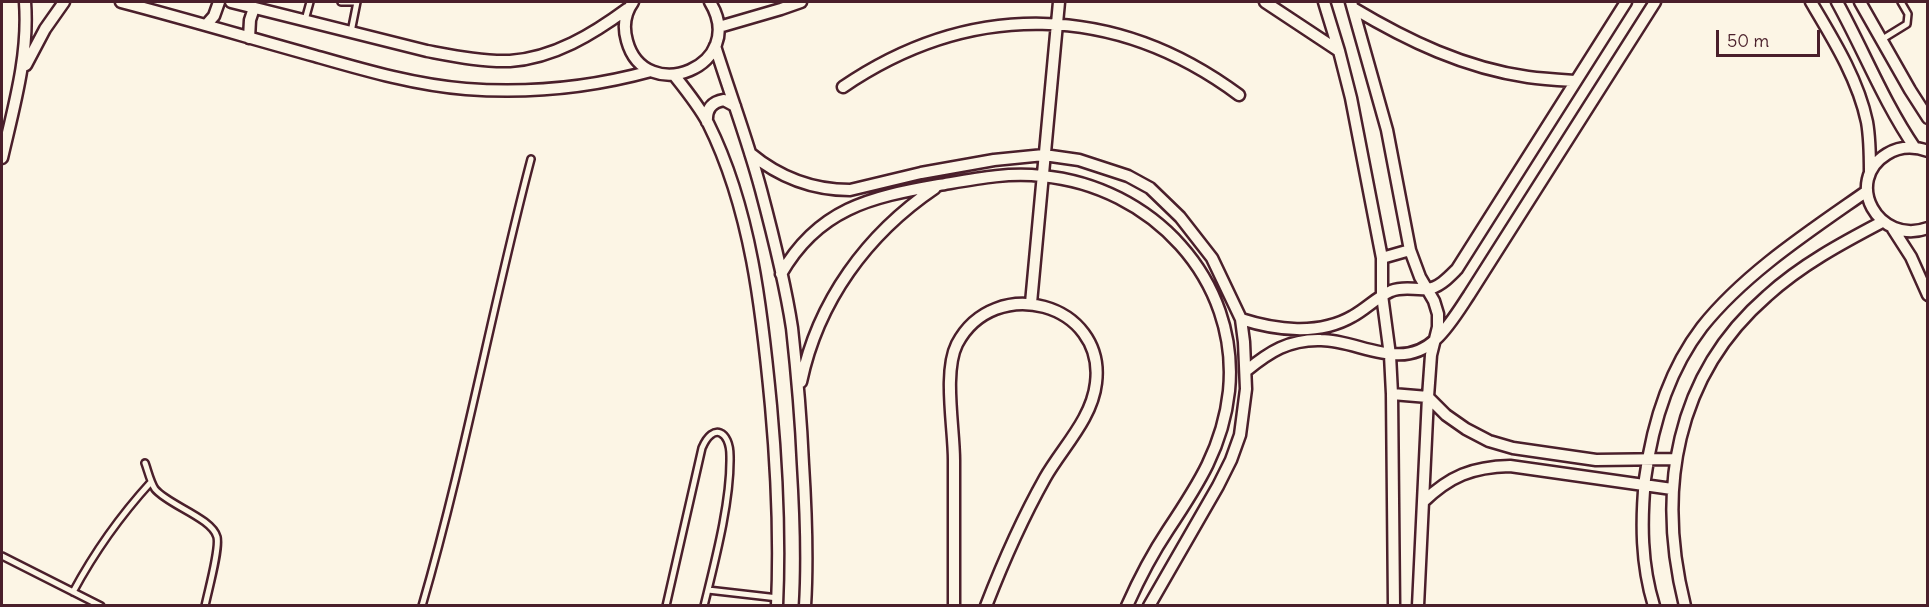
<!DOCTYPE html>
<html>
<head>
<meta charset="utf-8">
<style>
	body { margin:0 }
	#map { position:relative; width:1929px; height:607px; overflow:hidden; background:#fcf5e5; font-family:Delius,sans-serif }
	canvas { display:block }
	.frame { position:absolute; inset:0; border:3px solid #4a1f2b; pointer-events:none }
	.scale { position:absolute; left:1716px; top:30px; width:104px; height:27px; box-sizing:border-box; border:3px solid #4a1f2b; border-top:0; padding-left:8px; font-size:18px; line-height:21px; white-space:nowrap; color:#4a1f2b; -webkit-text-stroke:4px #fcf5e5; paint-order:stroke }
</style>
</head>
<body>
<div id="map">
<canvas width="1929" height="607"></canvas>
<div class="frame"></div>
<div class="scale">50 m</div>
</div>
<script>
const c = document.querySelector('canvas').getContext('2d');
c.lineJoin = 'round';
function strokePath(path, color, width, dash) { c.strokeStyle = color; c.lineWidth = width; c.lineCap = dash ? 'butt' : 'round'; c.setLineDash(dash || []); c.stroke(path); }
const lane = new Path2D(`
	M341 2H357
	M305 20 310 2
	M351 32 357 2
	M1881 40 1907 24 1908 14 1901 2
	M145 463C148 471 150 481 155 489 168 505 212 518 217 537 220 549 208 591 205 606
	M2 556 101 606
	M708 590 778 598
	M73 592C95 551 120 516 151 482
	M422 606C465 458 492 307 531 159
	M666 606 702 448C713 422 730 431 730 456 731 501 715 561 704 606`);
const street = new Path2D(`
	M121 2C186 19 250 38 315 56 364 70 415 85 466 89 531 94 589 88 651 71
	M231 2 427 51C454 56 483 62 510 61 554 58 593 34 627 9
	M633 2C625 13 623 27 627 41 645 107 749 66 710 2
	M1265 2 1339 51
	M1324 2 1339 51 1351 98 1382 258V295L1390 355 1392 394 1394 606
	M1351 2 1387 130 1410 250 1420 277 1434 301 1438 314V327L1431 355 1428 397 1418 606
	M1811 2C1833 39 1858 79 1867 122 1870 139 1870 156 1870 173
	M1837 2C1864 51 1883 101 1915 148
	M1860 2 1910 90 1928 118
	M1353 8C1408 41 1465 68 1528 77 1543 79 1559 80 1574 81
	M206 25 214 16 219 2
	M719 27 781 9 801 2
	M249 38 250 20 254 8
	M715 46C730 94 748 141 761 190 773 235 785 282 792 328 797 373 801 419 803 464 806 511 808 558 805 606
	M26 65 45 29 64 2
	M674 75C686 90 699 106 708 123 751 209 762 311 771 406 777 472 780 539 777 606
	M843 87C971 0 1115 3 1239 95
	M707 122C706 109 712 102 724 100L735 106
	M1928 151C1914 146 1900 146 1887 154 1843 181 1878 246 1928 228
	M750 153C780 178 812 190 850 190L921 173 994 160 1044 155 1079 160 1128 176 1150 188 1180 217 1212 258 1241 319 1244 342 1246 389 1240 435 1231 460 1218 486 1149 606
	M2 158C14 106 29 55 25 2
	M1893 229 1911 257 1928 295
	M1382 258 1410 250
	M781 274C818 209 870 197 939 185 974 179 1007 172 1042 176 1151 186 1240 279 1229 391 1223 447 1198 485 1168 530 1152 554 1139 579 1127 606
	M1031 303 1059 2
	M1241 319C1275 330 1319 336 1353 316 1366 309 1377 297 1391 291 1404 286 1414 290 1427 289 1439 288 1449 277 1457 269L1626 2
	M1246 371C1269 352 1289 339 1321 340 1359 340 1401 373 1436 339 1449 327 1459 310 1469 295L1655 2
	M801 382C818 301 867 234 935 188
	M1392 394 1428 397 1446 415 1466 429 1489 441 1513 448 1596 460 1675 459
	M1423 502C1450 476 1472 467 1510 466L1672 489
	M954 606C954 557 954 509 954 460 954 428 943 372 957 344 994 273 1106 303 1096 383 1092 419 1062 448 1045 478 1022 519 1003 562 986 606
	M1654 606C1641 564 1641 522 1645 479 1652 426 1669 370 1702 327 1745 273 1810 231 1867 191
	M1685 606C1656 491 1675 376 1767 296 1801 265 1842 243 1882 222`);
strokePath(lane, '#4a1f2b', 10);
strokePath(street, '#4a1f2b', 15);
strokePath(lane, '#fcf5e5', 5);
strokePath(street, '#fcf5e5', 10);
</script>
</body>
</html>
